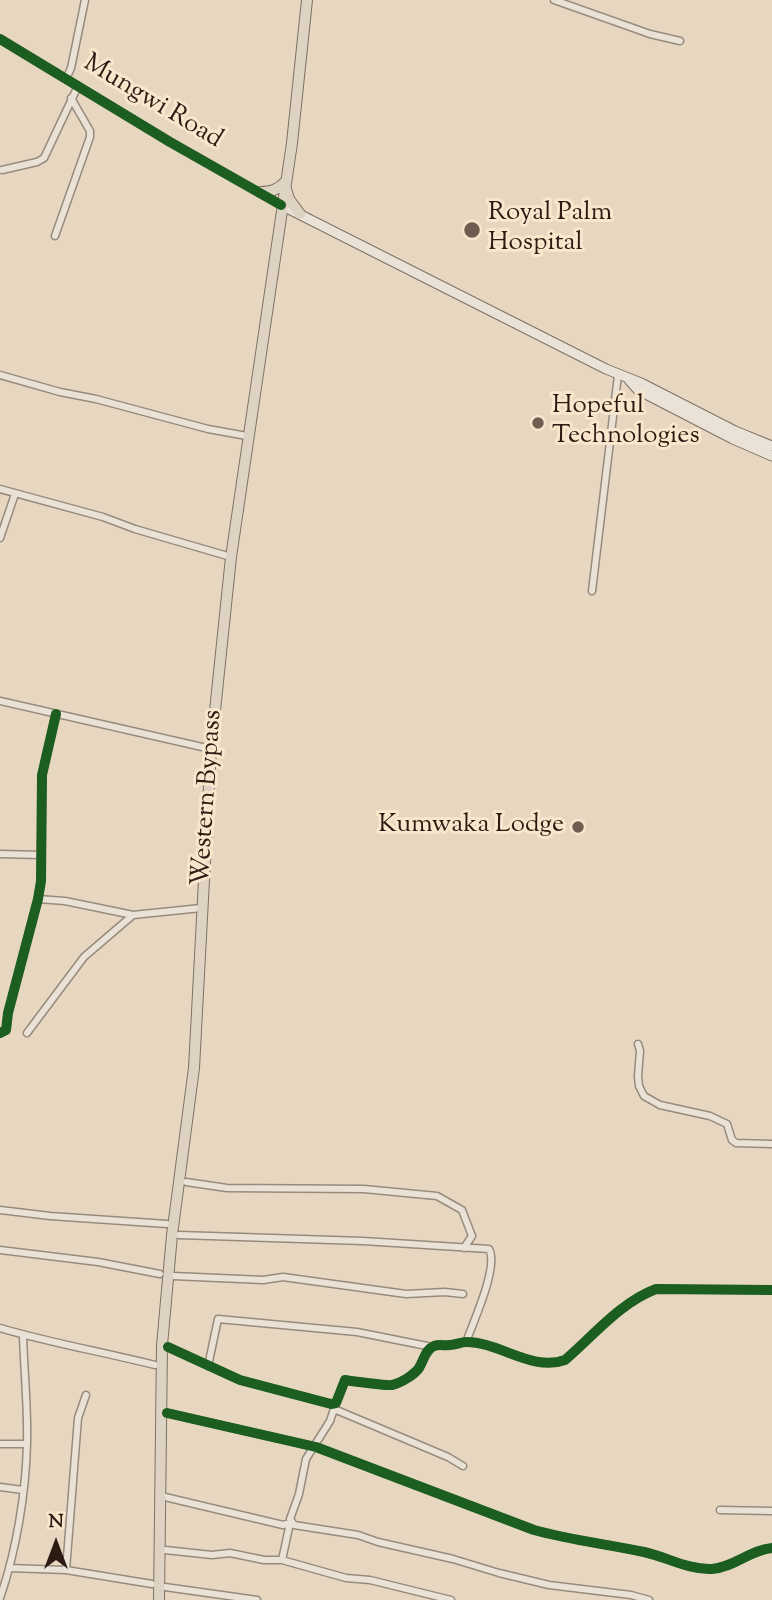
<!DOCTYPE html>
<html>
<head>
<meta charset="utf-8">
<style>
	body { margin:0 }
	#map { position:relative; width:772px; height:1600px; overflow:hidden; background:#e8d7c0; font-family:"Sorts Mill Goudy",serif }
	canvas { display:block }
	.north { position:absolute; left:21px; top:1509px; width:70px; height:70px; -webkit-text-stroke:5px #fae6cc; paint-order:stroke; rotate:0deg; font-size:19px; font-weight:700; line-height:28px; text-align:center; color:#2c1b13 }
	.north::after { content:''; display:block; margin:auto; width:24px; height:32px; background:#2c1b13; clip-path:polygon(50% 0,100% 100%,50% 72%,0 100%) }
</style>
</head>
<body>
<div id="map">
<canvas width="772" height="1600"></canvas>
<div class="north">N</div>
</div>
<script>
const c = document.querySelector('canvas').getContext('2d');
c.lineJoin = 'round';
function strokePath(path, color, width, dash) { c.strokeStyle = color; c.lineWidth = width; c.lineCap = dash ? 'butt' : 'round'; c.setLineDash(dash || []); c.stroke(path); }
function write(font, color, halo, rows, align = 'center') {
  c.font = font + ' "Sorts Mill Goudy",serif'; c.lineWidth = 6; c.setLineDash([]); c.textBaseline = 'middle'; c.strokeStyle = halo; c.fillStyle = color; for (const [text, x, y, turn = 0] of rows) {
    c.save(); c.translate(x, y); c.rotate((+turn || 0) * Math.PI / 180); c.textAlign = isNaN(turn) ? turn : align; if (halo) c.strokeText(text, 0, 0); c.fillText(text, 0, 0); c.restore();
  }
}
const minor = new Path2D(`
	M554 0 650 34 680 41
	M66 79 71 68 85 0
	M2 170 37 162 44 158 78 86
	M55 236 90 137V131L71 98
	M0 375 60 392 96 399 208 429 247 436
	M0 489 103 517 135 529 231 557
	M0 538 15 494
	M592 591 618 375
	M0 701 211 749
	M0 854 41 855
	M38 899 65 901 133 915
	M0 1033 6 1030 8 1013 38 899 41 881 42 775 56 714
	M27 1033 84 957 133 915 201 908
	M638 1044 640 1051 638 1076 639 1086 644 1096 660 1105 710 1116 727 1124 732 1140 736 1143 772 1144
	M186 1182 227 1188 364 1189 437 1196 462 1210 472 1236 464 1248
	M0 1210 50 1216 167 1224
	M179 1235 363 1241 489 1249C499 1266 473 1323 466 1342
	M0 1250 98 1262 160 1274
	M173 1276 263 1280 283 1277 406 1294 445 1292 463 1294
	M0 1328C51 1343 103 1352 155 1365
	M168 1347 240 1380 331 1404 336 1403 345 1380C351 1381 388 1386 392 1385 401 1383 414 1375 419 1368 424 1360 425 1350 434 1346 439 1344 445 1346 450 1345 456 1345 461 1342 466 1342 500 1342 532 1372 565 1360 593 1336 621 1302 656 1289L772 1290
	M208 1366 218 1319 357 1332 432 1347
	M336 1403 330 1421 306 1459 299 1494 290 1519 294 1525 358 1535 378 1542 453 1559 499 1573 549 1585 631 1595 649 1600
	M334 1409 448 1457 463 1466
	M167 1413 316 1447 534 1530C570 1540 607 1544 644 1552 667 1557 688 1570 712 1569 735 1567 750 1550 772 1548
	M0 1444H27
	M0 1487 23 1490
	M165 1497 283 1525 290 1523 282 1560
	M720 1510 772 1511
	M165 1550 212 1555 230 1553 264 1560H282L346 1578 370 1580 451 1600
	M9 1568 66 1570 152 1584
	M66 1570 78 1418 86 1395
	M165 1587 257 1600
	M0 1598C16 1552 26 1493 27 1443 28 1408 24 1371 23 1335`);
const tertiary = new Path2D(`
	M0 39 170 142 281 205`);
const secondary = new Path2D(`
	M281 205 606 369 641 383 735 431 772 446
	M629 380 638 390 733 439 772 456`);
const primary = new Path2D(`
	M286 189 289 199 300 214
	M260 192C271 192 278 190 286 181
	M159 1600 162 1345 172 1235 194 1068 211 749 231 557 292 143 307 0`);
const cycleway = new Path2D(`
	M0 39 170 142 281 205
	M0 1033 6 1030 8 1013 38 899 41 881 42 775 56 714
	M168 1347 240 1380 331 1404 336 1403 345 1380C351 1381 388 1386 392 1385 401 1383 414 1375 419 1368 424 1360 425 1350 434 1346 439 1344 445 1346 450 1345 456 1345 461 1342 466 1342 500 1342 532 1372 565 1360 593 1336 621 1302 656 1289L772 1290
	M167 1413 316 1447 534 1530C570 1540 607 1544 644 1552 667 1557 688 1570 712 1569 735 1567 750 1550 772 1548`);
const markers = [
	[472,230,9,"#6e5d50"],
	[538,423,7,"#6e5d50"],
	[578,827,7,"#6e5d50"]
];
const streetNames = [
	["Mungwi Road",152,103,31],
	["Western Bypass",209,798,-86]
];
const poiNames = [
	["Royal Palm",488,215],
	["Hospital",488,245],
	["Hopeful",552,408],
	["Technologies",552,438],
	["Kumwaka Lodge",564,827,"right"]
];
strokePath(minor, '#968b7d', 9);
strokePath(tertiary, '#968b7d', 10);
strokePath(secondary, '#7c7165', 11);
strokePath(primary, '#7c7165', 12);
strokePath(minor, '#ebe2d7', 6);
strokePath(tertiary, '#ebe2d7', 8);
strokePath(secondary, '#ebe2d7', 9);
strokePath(primary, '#ded2c2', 10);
strokePath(cycleway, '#1b5e20', 10);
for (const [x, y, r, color] of markers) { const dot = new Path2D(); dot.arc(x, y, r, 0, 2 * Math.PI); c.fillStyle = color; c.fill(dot); strokePath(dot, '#fae6cc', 2.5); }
write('26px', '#2c1b13', '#fae6cc', streetNames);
write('26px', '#2c1b13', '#fae6cc', poiNames, 'left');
</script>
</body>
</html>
